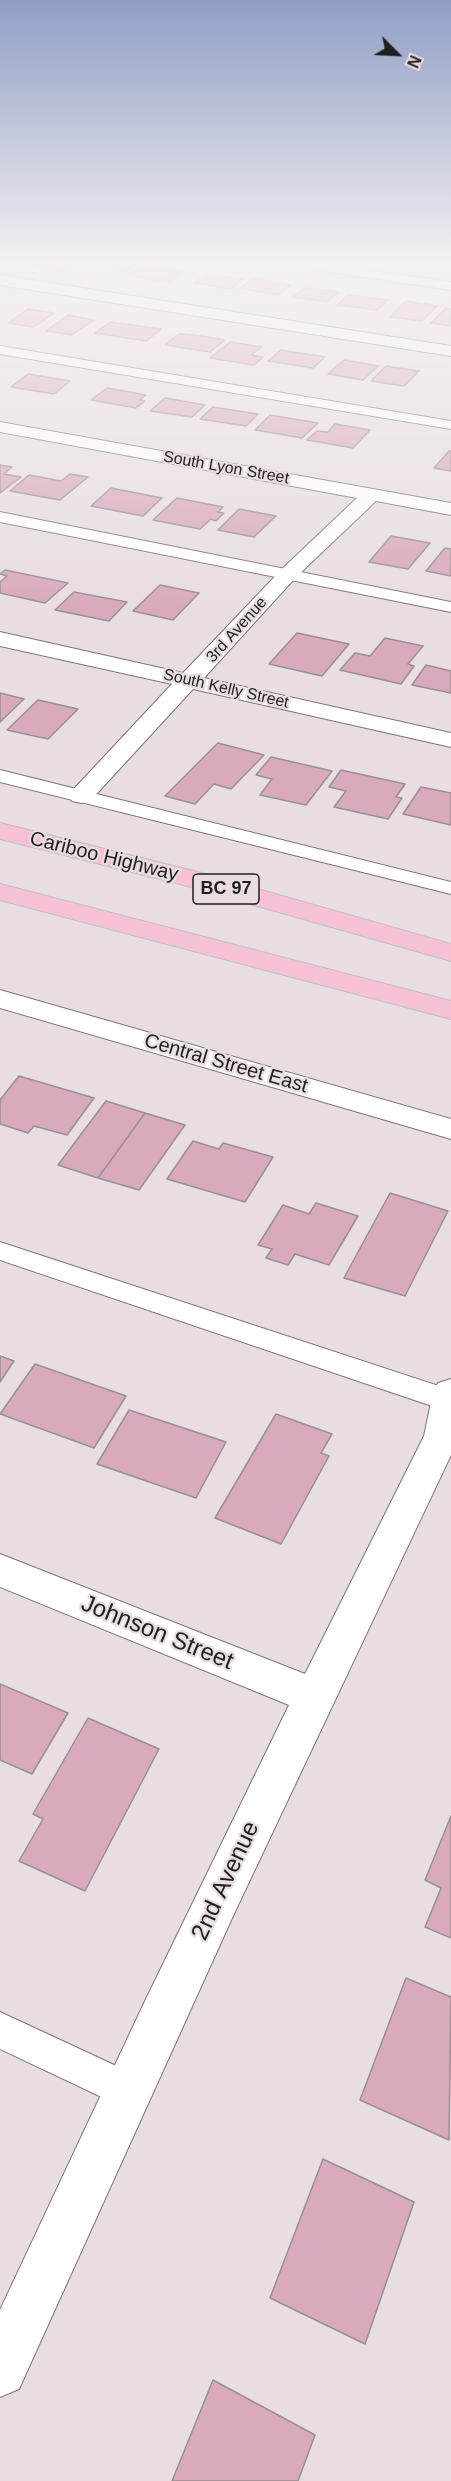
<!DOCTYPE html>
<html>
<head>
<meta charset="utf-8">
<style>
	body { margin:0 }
	#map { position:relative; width:451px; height:2481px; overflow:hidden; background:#e8dee2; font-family:Arial,sans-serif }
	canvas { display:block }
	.north { position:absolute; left:367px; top:24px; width:60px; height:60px; -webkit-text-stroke:4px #e8dee2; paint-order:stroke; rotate:114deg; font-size:16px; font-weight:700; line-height:24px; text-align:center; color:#221f20 }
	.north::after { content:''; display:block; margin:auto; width:21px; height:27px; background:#221f20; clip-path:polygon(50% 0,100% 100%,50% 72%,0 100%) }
</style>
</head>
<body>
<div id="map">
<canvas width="451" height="2481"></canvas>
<div class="north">N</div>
</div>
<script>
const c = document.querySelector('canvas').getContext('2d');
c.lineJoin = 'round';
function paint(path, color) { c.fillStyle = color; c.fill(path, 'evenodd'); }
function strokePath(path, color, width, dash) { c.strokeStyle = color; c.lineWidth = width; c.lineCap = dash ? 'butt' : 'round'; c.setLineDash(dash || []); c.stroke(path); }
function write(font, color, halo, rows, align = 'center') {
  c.font = font + ' Arial,sans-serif'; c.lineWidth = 4.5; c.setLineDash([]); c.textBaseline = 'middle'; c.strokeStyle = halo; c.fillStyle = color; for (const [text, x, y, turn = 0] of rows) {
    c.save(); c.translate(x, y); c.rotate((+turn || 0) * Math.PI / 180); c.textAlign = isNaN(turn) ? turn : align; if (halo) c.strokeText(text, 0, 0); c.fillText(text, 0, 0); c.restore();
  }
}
const building = new Path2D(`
	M34 263H79L65 272 29 266Z
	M114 263H138L126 271 107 268Z
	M144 265 184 271 168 282 127 276Z
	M207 273 244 279 231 289 194 283Z
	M252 279 282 283 290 285 278 295 240 288Z
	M305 288 339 292 327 302 293 297Z
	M348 295 388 300 377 310 337 305Z
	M406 301 437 306 422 321 390 317Z
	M446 308 451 309V326L431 323Z
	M28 309 54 313 34 327 8 323Z
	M68 315 94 320 72 335 46 331Z
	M110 322 161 329 146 341 95 333Z
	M179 334 195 335 225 340 210 352 165 345Z
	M230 342 262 347 251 355 263 357 254 365 210 358Z
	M281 350 325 357 313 368 268 361Z
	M344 360 378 366 363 380 328 374Z
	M386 366 419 371 404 386 371 381Z
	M28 374 70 381 54 394 11 387Z
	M107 388 146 395 140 400 145 401 136 408 91 400Z
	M165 398 205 405 192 417 150 411Z
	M213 407 258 414 246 426 200 419Z
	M270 415 318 423 302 438 255 430Z
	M335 424 370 430 353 448 307 440 317 431 328 432Z
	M449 451H451V471L434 468Z
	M0 465 12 467 4 474 21 477 0 493Z
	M70 474 88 477 60 500 10 491 29 475 61 481Z
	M111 488 162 498 143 516 91 506Z
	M177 498 223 507 218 512 224 513 216 521 211 519 200 529 153 520Z
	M239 509 276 516 254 537 218 530Z
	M391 536 430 543 408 569 369 562Z
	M445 548 451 549V576L426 571Z
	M5 570 68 583 45 603 0 593V582L7 576 0 574Z
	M160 585 199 593 173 620 133 611Z
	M74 592 127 602 109 621 55 610Z
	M297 633 349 644 322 676 269 664Z
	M385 638 423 646 408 664 414 666 401 684 340 670 355 653 370 656Z
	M426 665 451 671V693L412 685Z
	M0 693 24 699 0 722Z
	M38 700 78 709 48 739 7 730Z
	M218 743 264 755 231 789 214 784 195 804 165 796Z
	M271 757 332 771 306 805 260 795 272 779 256 775Z
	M341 770 405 784 396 797 402 798 388 819 334 807 346 791 329 787Z
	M421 787 451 793V825L403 814Z
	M19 1076 94 1098 67 1135 34 1126 28 1133 0 1124V1100Z
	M106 1101 145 1113 98 1178 58 1165Z
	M145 1113 185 1125 139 1190 98 1178Z
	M193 1141 219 1149 223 1143 273 1157 245 1202 167 1179Z
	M390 1193 448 1211 405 1296 344 1278Z
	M316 1203 358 1216 329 1265 295 1254 288 1265 266 1258 272 1249 258 1245 283 1205 309 1214Z
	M0 1356 14 1361 0 1382Z
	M35 1364 126 1396 94 1448 0 1414Z
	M129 1410 226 1442 196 1498 97 1464Z
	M276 1414 332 1434 321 1453 329 1456 281 1544 215 1518Z
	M0 1684 68 1713 32 1774 0 1760Z
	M88 1718 159 1749 85 1891 19 1861 43 1819 33 1814Z
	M451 1816V1938L425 1927 441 1888 425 1880Z
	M406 1978 451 1997 449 2140 360 2100Z
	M323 2159 414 2202 365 2344 270 2298Z
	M213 2380 315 2435 298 2481H172Z`);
const lane = new Path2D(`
	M290 263H320L451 282V290L296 267Z
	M0 346 451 421V429L0 354Z
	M0 512 451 602V612L0 522Z
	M0 770 451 882V894L0 782Z
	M0 1242 451 1390V1410L438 1408 0 1260Z
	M0 2012 140 2077 146 2090 140 2103 127 2109 0 2049Z`);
const street = new Path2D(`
	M0 275 451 346V356L0 285Z
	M0 422 451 503V515L376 501 296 577 204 678 451 733V747L193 689 90 801 81 803 72 801 69 796 72 791 172 684 0 646V632L183 673 282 569 357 498 0 432Z
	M0 990 451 1119V1139L0 1008Z
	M451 1379V1455L233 1916 19 2389 0 2397V2310L145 2001 289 1705 0 1587V1554L305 1674 424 1436 433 1393 438 1383Z`);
const highway = new Path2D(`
	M0 823 198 872 451 944V961L180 884 0 839Z
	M0 884 451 1001V1019L0 900Z`);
const farStreetnames = [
	["South Lyon Street",226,468,10],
	["3rd Avenue",237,630,-48],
	["South Kelly Street",226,689,13]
];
const shields = [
	[226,889,66]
];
const shieldNames = [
	["BC 97",226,889]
];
const streetNames = [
	["Cariboo Highway",104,857,14],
	["Central Street East",226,1064,16]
];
const nearStreetnames = [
	["Johnson Street",157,1633,22],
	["2nd Avenue",226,1881,-65]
];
paint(building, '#d9a9bd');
strokePath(building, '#999093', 1.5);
strokePath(lane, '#7d7478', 2);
strokePath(street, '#7d7478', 2);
strokePath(highway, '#c1c0c1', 2);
paint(lane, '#fff');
paint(street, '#fff');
paint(highway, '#f6c1d7');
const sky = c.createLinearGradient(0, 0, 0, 610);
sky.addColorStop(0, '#909fc6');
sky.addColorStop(0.43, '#f5f0f2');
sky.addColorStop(1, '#f5f0f200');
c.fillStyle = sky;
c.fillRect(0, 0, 451, 610);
write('16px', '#221f20', '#e8dee2', farStreetnames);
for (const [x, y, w] of shields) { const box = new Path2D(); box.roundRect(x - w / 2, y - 15, w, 30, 4.5); c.fillStyle = '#e8dee2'; c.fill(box); strokePath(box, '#221f20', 1.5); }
write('bold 18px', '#221f20', null, shieldNames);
write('20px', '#221f20', '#e8dee2', streetNames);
write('24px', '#221f20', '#e8dee2', nearStreetnames);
</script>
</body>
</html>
